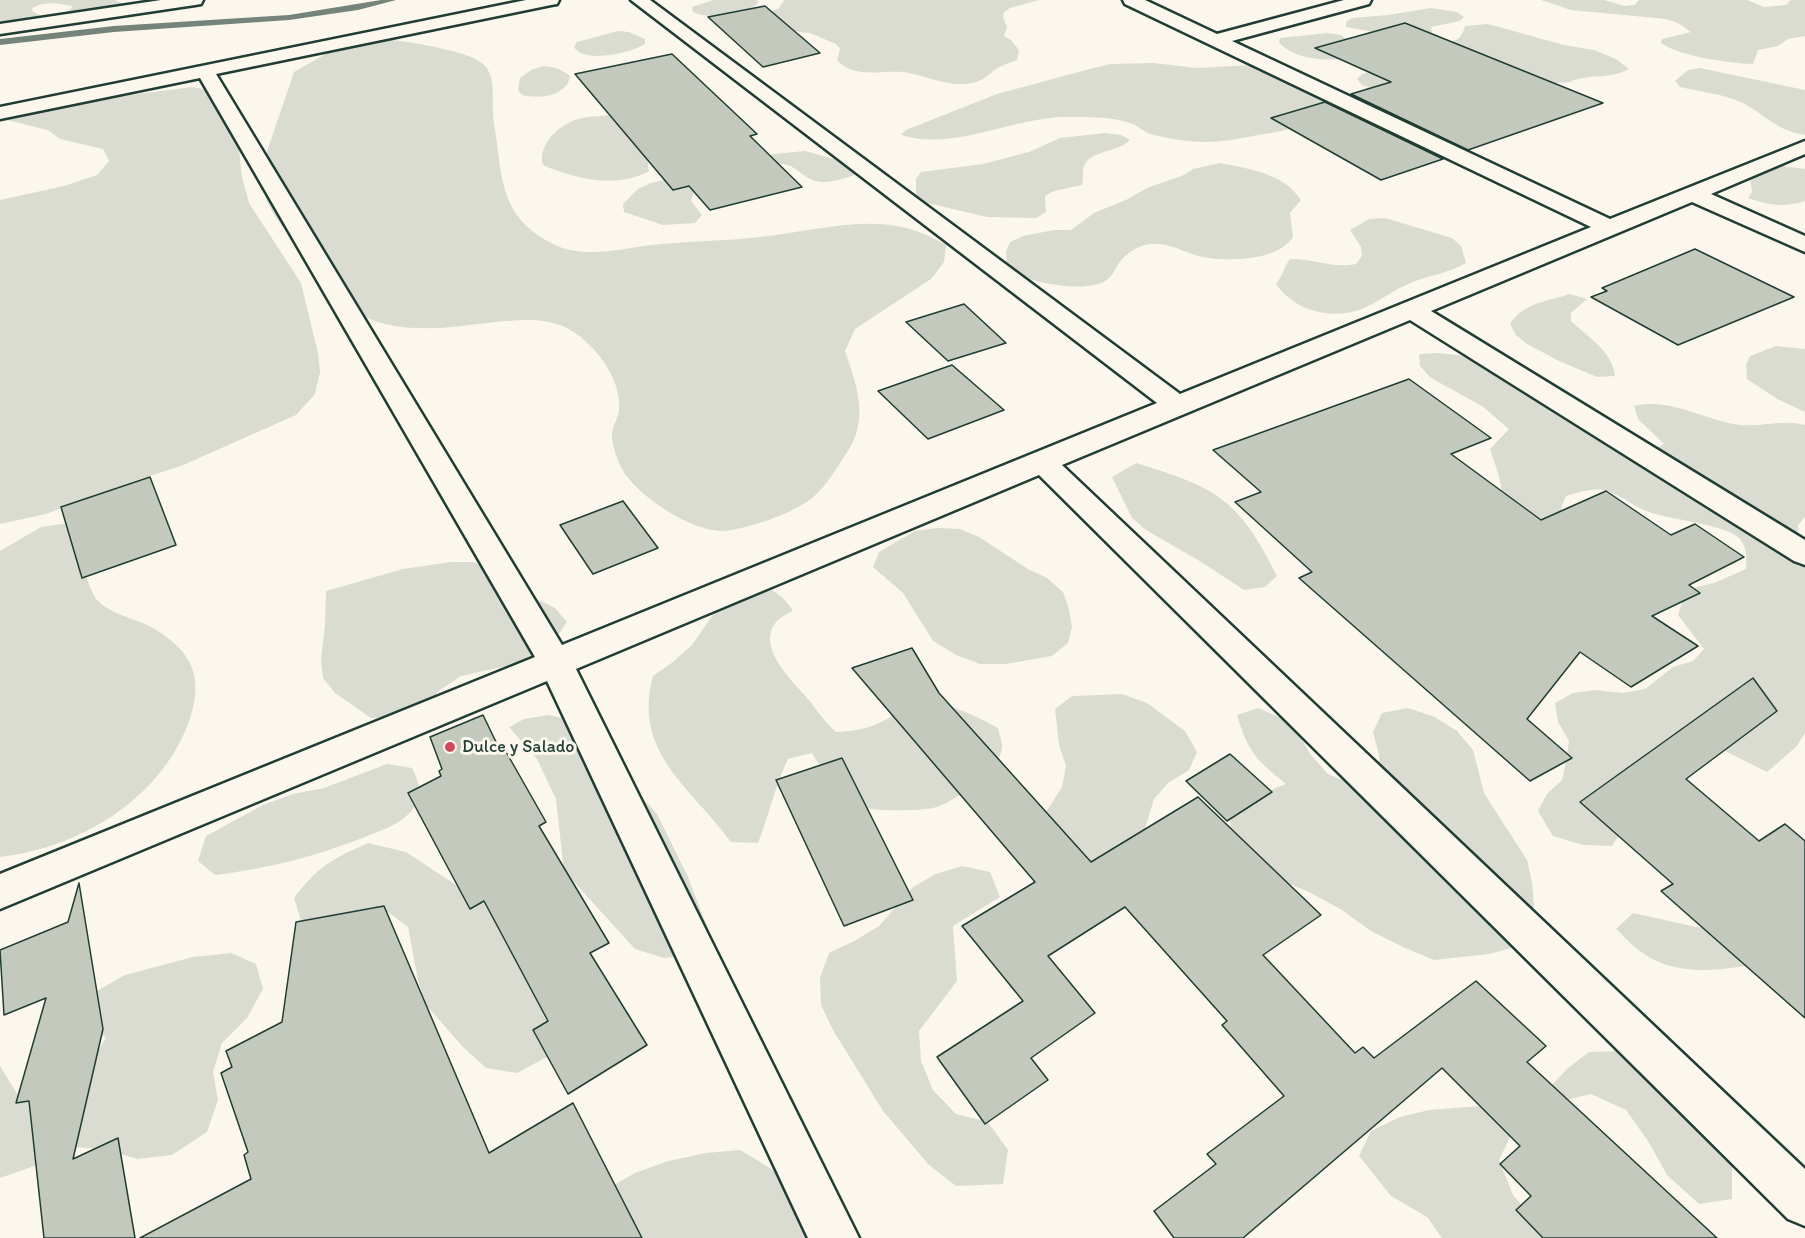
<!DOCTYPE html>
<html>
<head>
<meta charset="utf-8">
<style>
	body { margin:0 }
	canvas { display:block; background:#fbf7ec }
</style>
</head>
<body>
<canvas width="1805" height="1238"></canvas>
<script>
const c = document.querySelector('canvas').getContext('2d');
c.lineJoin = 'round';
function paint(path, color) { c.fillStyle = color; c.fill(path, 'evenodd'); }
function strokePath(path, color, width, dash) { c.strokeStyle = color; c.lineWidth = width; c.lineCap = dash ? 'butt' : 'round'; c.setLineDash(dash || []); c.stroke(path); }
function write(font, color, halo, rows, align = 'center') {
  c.font = font + ' Itim,sans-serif'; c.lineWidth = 6; c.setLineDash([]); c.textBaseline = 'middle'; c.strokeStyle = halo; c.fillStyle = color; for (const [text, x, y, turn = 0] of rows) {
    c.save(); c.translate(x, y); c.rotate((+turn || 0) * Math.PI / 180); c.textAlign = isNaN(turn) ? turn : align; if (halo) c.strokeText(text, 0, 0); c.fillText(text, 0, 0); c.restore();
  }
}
const green = new Path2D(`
	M0 0H115L123 4 120 8 64 16 73 6 54 3 42 4 32 8 33 12 40 15 37 19 0 24Z
	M713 0H756L759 2C747 16 708 20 693 12L692 7Z
	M784 0H1039L1010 8 1004 12 1003 17 1007 27 1004 36 1011 40 1019 50 1017 60C1010 63 1002 65 996 69 989 74 985 79 976 82 950 89 929 76 904 72 882 70 854 79 837 60L840 49 836 44 810 33 775 29 759 15 778 9Z
	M1541 0H1604L1624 6 1635 5 1639 0H1747L1764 7 1786 5 1791 0H1805V36L1788 39 1778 46 1758 50 1753 64C1729 63 1681 57 1661 43L1662 39 1691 32 1678 23 1666 19 1571 10Z
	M1431 8 1457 12 1464 17 1460 21 1431 27 1433 37C1449 42 1460 46 1465 26L1488 24 1564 45 1594 50 1616 59 1629 69C1611 80 1588 73 1570 82L1386 94 1362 85 1357 79 1362 74 1375 71 1385 34 1346 27V22L1352 18 1388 15Z
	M618 31 629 32 645 39V44C631 53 584 64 574 47L577 42Z
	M1327 33 1341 35 1348 40 1340 59C1320 61 1294 58 1279 43L1280 38Z
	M383 39C403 41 469 50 483 64 496 75 492 97 493 112 493 122 496 133 497 143 502 189 507 221 553 244 582 259 621 249 651 245 688 241 724 241 760 237 826 230 885 207 946 245L944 262 931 279 855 329 845 351C857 387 870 419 846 454 836 469 825 488 811 499 791 514 748 529 723 531 692 532 637 496 622 469 618 462 612 445 612 437 611 428 618 419 619 410 622 378 593 341 565 327 543 317 518 320 495 322 452 327 396 337 356 312 343 305 312 262 300 248 280 225 258 199 262 166L294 72 331 51Z
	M1154 63 1197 68 1253 65 1332 103 1329 108C1317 115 1305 122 1293 127 1280 133 1266 133 1253 136 1216 144 1191 144 1154 135 1143 133 1139 125 1130 123 1110 116 1084 117 1062 117 1009 119 954 151 901 135L906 130 997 94 1086 70 1110 64Z
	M543 66C555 67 561 69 570 76 567 97 538 99 522 95L518 90 520 78 531 70Z
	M1700 68 1805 90V135C1775 130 1767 116 1743 103 1724 94 1701 92 1680 87L1675 81 1688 70Z
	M192 87 214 91 238 141 242 177 249 203 301 283 318 353 320 372 315 394 296 415 181 466 137 480 46 514 0 524V200L64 186 97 175 109 161 103 149 60 139 48 130 7 120 13 108 73 98 100 99Z
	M615 115 642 124 649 171C618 189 574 179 543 165 537 143 562 122 582 118 592 116 604 116 615 115Z
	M1105 133 1121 135 1130 140C1118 153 1090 150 1084 166 1082 172 1084 178 1082 185L1054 191 1045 196 1046 212 1036 218 987 217 923 202 916 195V179L921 172 983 164 1029 152 1060 138Z
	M805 151 845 162 854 168V175C841 180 821 186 808 178 800 173 794 166 784 164 763 160 722 180 702 186L693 194 691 201 702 215 695 223 663 225 624 212 623 204 638 189 651 183 774 154Z
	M1220 163C1249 169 1284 173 1301 200L1290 213 1293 237C1277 262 1224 262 1198 256 1182 251 1167 242 1150 244 1139 245 1125 254 1119 263 1115 268 1114 274 1109 278 1090 296 1027 282 1007 270L1006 251 1010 242 1023 236 1054 230H1071L1094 213 1128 199 1147 188 1184 175 1193 169Z
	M1782 166 1805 169V201C1785 208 1766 205 1748 198L1752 192 1750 178 1753 168Z
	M1385 218 1452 238 1461 246 1466 263C1449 273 1431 275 1413 282 1394 289 1378 303 1359 310 1329 320 1294 310 1276 284 1283 275 1284 267 1290 259 1313 258 1333 269 1356 264L1362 256 1361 247 1350 230 1369 219Z
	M1569 294 1587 299 1571 313V321C1588 337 1613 352 1615 376L1597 377 1559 361 1527 344 1516 335 1510 324C1524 302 1547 302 1569 294Z
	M1776 346 1805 349V412L1779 400 1747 379 1746 365 1750 356Z
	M1437 353 1458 355 1479 360 1652 451 1664 444 1638 419 1634 406C1670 397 1704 420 1740 425 1762 427 1783 419 1805 425V517L1798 525V538L1805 556V733L1796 747 1767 772 1711 744 1623 829 1612 846 1583 845 1553 836 1538 811 1547 794 1562 780 1566 761 1569 741 1558 722 1555 703 1573 693 1596 690 1622 693 1645 689 1673 667 1693 661 1704 649 1678 615 1683 600 1693 588 1714 583 1746 569C1747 559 1747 546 1739 538 1724 524 1671 520 1649 512 1634 507 1619 493 1603 490 1591 488 1577 493 1566 496L1561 508 1576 521 1664 575 1504 504 1499 476 1490 449 1509 429 1482 406 1431 378 1420 366 1419 354Z
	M1136 463C1217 488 1238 498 1277 576L1265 587 1244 590 1203 563 1146 530 1132 518 1112 477Z
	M69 523C74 537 89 591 97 600 109 613 129 617 145 624 161 631 178 644 187 658 200 678 196 703 188 724 159 800 79 848 0 857V551L41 527Z
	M937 528 960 529 979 537 1028 569 1047 578 1063 592 1069 609 1072 627 1068 643 1052 656 1006 664H980L956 655 933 641 903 593 873 567 879 552 915 531Z
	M451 562H473L491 570 534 598 555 608 567 622 556 638 537 654 511 665 461 676 440 690 422 708 399 717 371 718 335 693 323 678 321 660 325 625 326 591 403 569Z
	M766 586 782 597 793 610C788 614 781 617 777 621 754 647 794 682 809 700 818 712 825 722 836 732 854 731 869 729 885 720 892 717 898 710 905 707 936 694 971 714 998 728 999 734 1002 740 1002 746 1003 768 953 804 933 808 919 811 869 812 856 805 842 799 819 766 812 753L788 759C775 786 769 815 758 843L731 842C691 787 632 753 653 676L673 662 692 645 717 609Z
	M1122 694 1147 703 1185 731 1197 752 1189 770 1168 783 1154 799 1141 842 1120 885 1036 828 1062 787 1066 766 1059 745 1055 709 1072 696Z
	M1258 708 1281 718 1299 735 1311 755 1328 774 1356 786 1380 777 1379 755 1373 732 1382 713 1408 708 1435 717 1457 731 1473 750 1484 793 1527 860 1532 882 1534 905 1530 928 1515 947 1489 954 1434 960 1403 947 1371 931 1342 910 1309 892 1249 867 1234 845 1230 821C1248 803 1263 792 1286 784 1256 759 1249 754 1237 715Z
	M549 715 571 720 657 814 688 877 708 929 693 955 664 958 635 949 564 871 556 799 537 759 509 727 524 719Z
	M387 764 412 768C418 780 423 793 415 806 405 823 382 830 365 837 314 857 270 868 215 875L198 861 206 836 263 805 293 794 324 788Z
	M368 843 406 852 465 891 489 899 558 1028 547 1057 517 1073 486 1068 463 1047 426 1005 418 980 408 927 388 912 357 920 301 921 294 898C318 866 332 859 368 843Z
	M962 866 990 872 1000 897 953 926 957 981 919 1031 921 1061 933 1090 956 1114 988 1122 1008 1150 1003 1184 956 1186 929 1165 883 1111 833 1030 821 1005 820 978 829 953 856 940 879 926 913 887 936 874Z
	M1633 913 1696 927 1726 929 1766 962C1725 970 1676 979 1640 951 1631 945 1624 936 1616 929Z
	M231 953 256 964 263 989 247 1018 222 1043 213 1072 218 1100 207 1132 172 1155 137 1159 108 1150 75 1147 37 1165 0 1178V1066L18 1095 87 1068 106 1038 87 1021 95 992 125 975 193 957Z
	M1619 1051 1715 1131 1732 1166V1199L1699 1204 1667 1175 1648 1141 1626 1110 1591 1094 1558 1102 1512 1133 1499 1160 1513 1195 1541 1227 1569 1238H1442L1427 1217 1391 1196 1359 1156 1371 1131 1400 1117 1429 1110 1492 1105 1550 1087 1568 1068 1589 1052Z
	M740 1150C782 1173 818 1203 852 1238H505L600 1193 635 1173 668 1161 706 1153Z`);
const stream = new Path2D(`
	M381 0H396L358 10 289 20 114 32 0 45V39L114 26 289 15Z`);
const building = new Path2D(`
	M765 6 820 53 763 67 708 17Z
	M1405 23 1603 103 1468 150 1351 94 1391 82 1315 48Z
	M672 54 757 134 750 136 802 187 710 210 689 186 673 190 575 74Z
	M1325 102 1443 159 1381 180 1271 118Z
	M1695 249 1794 297 1678 345 1591 297 1607 291 1602 288Z
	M964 304 1006 343 948 361 906 322Z
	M952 365 1004 410 928 439 878 391Z
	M1409 379 1491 438 1451 454 1541 520 1606 491 1671 535 1695 524 1744 557 1689 585 1700 593 1652 616 1698 646 1631 687 1580 652 1527 719 1572 758 1530 781 1299 578 1312 572 1235 502 1261 492 1213 450Z
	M150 477 176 545 82 578 61 507Z
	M623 501 658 548 593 574 560 525Z
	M912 648 939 693 1091 862 1198 797 1321 915 1263 955 1355 1053 1363 1047 1374 1058 1476 981 1546 1046 1527 1062 1717 1238H1543L1516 1210 1531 1196 1500 1164 1520 1146 1442 1068 1243 1238H1174L1154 1211 1216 1164 1207 1154 1284 1096 1222 1025 1227 1021 1125 907 1048 956 1095 1013 1031 1058 1048 1080 985 1124 937 1057 1023 1001 962 926 1035 882 852 668Z
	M1753 678 1777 711 1686 779 1759 841 1785 824 1805 841V1018L1661 891 1673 884 1580 802Z
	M483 715 497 744 501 743 546 822 539 826 609 943 590 953 647 1045 568 1094 533 1030 548 1021 484 901 470 909 408 793 441 776 439 771 442 769 430 737Z
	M1230 754 1272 792 1227 821 1186 781Z
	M842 758 913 900 844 926 776 780Z
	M79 883 103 1029 73 1159 118 1138 135 1238H44L29 1101 16 1103 46 998 4 1015 0 950 68 922Z
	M384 906 489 1153 573 1103 642 1238H140L251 1179 244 1155 248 1152 221 1073 232 1067 226 1051 282 1022 296 922Z`);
const minor = new Path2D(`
	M161 0H203L201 4 195 5 0 34V24Z
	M526 0H559L557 4 551 5 216 74 562 645 1157 403 631 0H650L1180 394 1591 227 1125 4 1123 0H1145L1217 34 1344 0H1371L1369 4 1232 41 1610 219 1805 141V154L1711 194 1805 236V252L1692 202 1431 311 1805 540V565L1794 561 1410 320 1062 465 1805 1169V1226L1788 1219 1039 475 576 669 859 1238H808L547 681 0 909V874L535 657 200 78 0 119V107Z`);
const markers = [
	[450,747,6,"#d1495b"]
];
const poiNames = [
	["Dulce y Salado",462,747]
];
paint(green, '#dbdcd1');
paint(stream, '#74847b');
paint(building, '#c4c9be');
strokePath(building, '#1f3d34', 1.5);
strokePath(minor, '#1f3d34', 5);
paint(minor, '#fbf7ec');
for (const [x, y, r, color] of markers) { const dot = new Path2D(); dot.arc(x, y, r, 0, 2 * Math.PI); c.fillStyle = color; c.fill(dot); strokePath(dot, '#fbf7ec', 2); }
write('18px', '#1f3d34', '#fbf7ec', poiNames, 'left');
</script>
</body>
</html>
